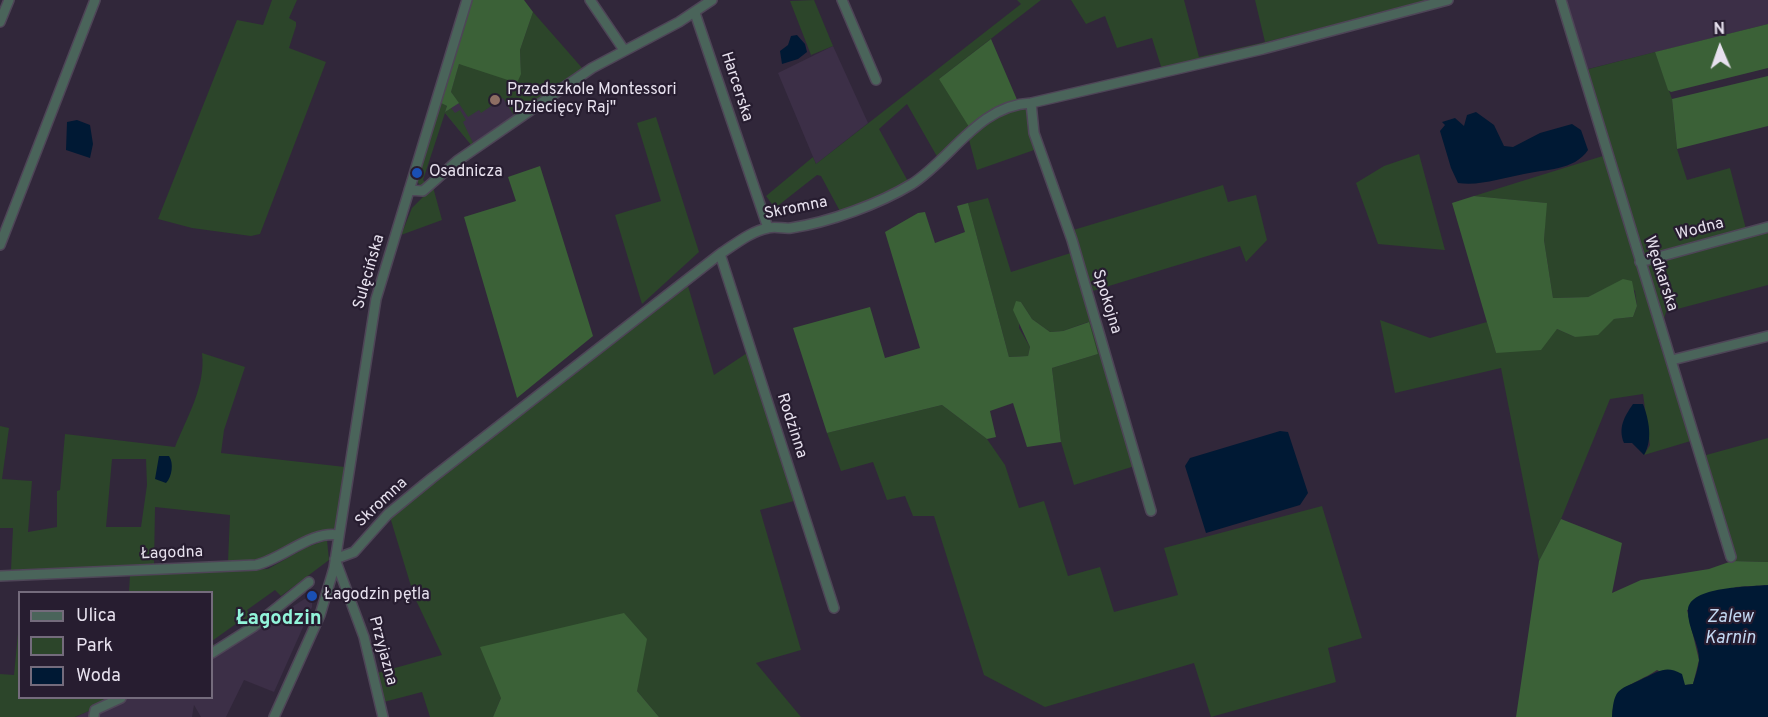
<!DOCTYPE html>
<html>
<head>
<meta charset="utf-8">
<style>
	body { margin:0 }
	#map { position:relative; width:1768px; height:717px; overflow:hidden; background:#31273a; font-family:Overpass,sans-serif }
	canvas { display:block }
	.legend { position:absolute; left:18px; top:591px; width:195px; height:108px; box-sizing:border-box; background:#271d30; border:2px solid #746b7c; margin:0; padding:8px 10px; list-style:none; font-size:18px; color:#e7e1ee }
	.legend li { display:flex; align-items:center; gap:12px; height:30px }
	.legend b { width:30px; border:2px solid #746b7c }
	.north { position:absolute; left:1690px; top:18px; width:60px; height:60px; -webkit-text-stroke:4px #271d30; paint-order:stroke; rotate:358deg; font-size:16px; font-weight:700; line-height:24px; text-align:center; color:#e7e1ee }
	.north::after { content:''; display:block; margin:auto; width:21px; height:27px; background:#e7e1ee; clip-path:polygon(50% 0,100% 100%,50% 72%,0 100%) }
</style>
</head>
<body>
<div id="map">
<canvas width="1768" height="717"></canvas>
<ul class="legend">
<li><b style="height:8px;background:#4a645a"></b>Ulica</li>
<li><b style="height:16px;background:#2c452a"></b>Park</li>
<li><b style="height:16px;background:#001934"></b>Woda</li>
</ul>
<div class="north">N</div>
</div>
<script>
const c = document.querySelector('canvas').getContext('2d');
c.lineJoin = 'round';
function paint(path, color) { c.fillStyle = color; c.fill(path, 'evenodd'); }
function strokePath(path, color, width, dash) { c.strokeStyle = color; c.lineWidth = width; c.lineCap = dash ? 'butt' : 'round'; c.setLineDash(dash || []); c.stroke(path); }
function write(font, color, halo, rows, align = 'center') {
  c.font = font + ' Overpass,sans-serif'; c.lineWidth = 4.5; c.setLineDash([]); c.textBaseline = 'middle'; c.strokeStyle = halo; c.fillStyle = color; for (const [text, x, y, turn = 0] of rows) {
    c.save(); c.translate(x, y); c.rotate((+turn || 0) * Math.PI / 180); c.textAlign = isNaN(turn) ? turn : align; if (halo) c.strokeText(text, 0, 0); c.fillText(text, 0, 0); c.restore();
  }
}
const built = new Path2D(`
	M1563 0H1768V24L1584 70Z
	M833 46 868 123 816 164 778 73Z
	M459 64 550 94 472 146 445 113Z
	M306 598 312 602V607L274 692 244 680 226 717H201L194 705 192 717H75L119 698H212V650L220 653Z`);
const green = new Path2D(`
	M272 0H297L289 18 296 22V26L289 48 326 62 260 234 251 236 192 228 158 219 237 20 263 25Z
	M814 0 833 46 811 55 790 1Z
	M1017 0H1041L939 79 1018 102 1027 110 1037 149 977 170 968 136 939 160 907 104 879 129 910 185 842 215 821 176 817 175 775 208 766 196 813 157 816 164 1021 4Z
	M1071 0H1184L1199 57 1265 42 1255 0H1432L1266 42 1268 51 1164 76 1152 38 1117 48 1105 16 1086 24Z
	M533 12 583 69 515 117 503 98 481 113 479 110 468 117 451 92 459 64 521 74 520 50Z
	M1655 52 1672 99 1677 149 1687 180 1730 168 1746 229 1768 223V285L1666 312 1658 339 1694 440 1644 455 1650 445 1643 394 1610 399 1561 519 1539 561 1501 368 1395 393 1380 320 1430 338 1487 322 1496 353 1557 329 1575 337 1614 319 1633 317 1637 306 1635 291 1623 280 1588 297 1553 298 1544 240 1546 203 1474 196 1606 155 1581 71Z
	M441 103 447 106 445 112 451 108 455 113 460 110 466 120 463 122 474 145 472 146 445 113 423 180 427 184 421 187 417 181Z
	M656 117 699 252 642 304 615 215 661 201 637 123Z
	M1419 154 1445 250 1378 244 1356 183 1384 166Z
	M1223 185 1228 202 1256 195 1267 240 1246 262 1240 246 1086 293 1138 465 1074 485 1061 442 1052 368 1098 354 1088 322 1063 331 1050 332 1032 319 1021 302 1019 328 1030 347 1028 356 1009 357 968 203 988 198 1011 272 1077 251 1070 231Z
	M433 187 442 220 401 235 412 208Z
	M688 286 714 375 753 349 794 501 760 510 801 650 756 663 801 717H659L637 691 501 698 493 717H430L422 692 380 703 373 674 442 655 414 596 390 517Z
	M202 353 245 367 224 430 221 453 345 467 336 528 312 534 268 559 228 562 230 515 155 507 154 565 11 570 13 528H0V426L9 428 2 479 32 481 28 532 57 527V491L60 490 65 434 175 447C187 417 206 386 202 353ZM112 459H146L147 485 141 527H106Z
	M942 405 987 439 1005 465 1019 508 1044 501 1068 576 1100 567 1114 612 1178 595 1164 548 1322 506 1362 638 1328 648 1336 682 1211 717 1194 663 1045 707 984 675 934 516H913L905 496 887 500 873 462 841 471 827 433Z
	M1768 438V562L1732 561 1699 457Z
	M327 540 329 560 281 596 275 590 247 610 254 620 245 626 240 621 212 641 215 647 212 650V592H129L130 575 268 569 307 547Z
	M19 623 20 698H119L75 717H0V674L14 675Z`);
const forest = new Path2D(`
	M472 0H524L533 12 520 50 521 74 517 83 459 64 451 92 459 103 445 112 447 106 441 103Z
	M1768 24V68L1671 92 1668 90 1655 52Z
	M991 39 1018 102 971 130 939 79Z
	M1768 76V126L1677 149 1672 99Z
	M540 166 593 336 517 398 464 217 516 201 508 177Z
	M1474 196 1547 203 1544 240 1553 298 1588 297 1623 279 1632 281 1637 306 1633 317 1614 319 1598 335 1575 337 1557 329 1541 350 1496 353 1452 203Z
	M968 203 1009 357 1028 356 1030 347 1013 310 1016 301 1021 302 1032 319 1050 332 1063 331 1089 322 1098 354 1052 368 1061 442 1027 447 1013 403 990 411 996 437 987 439 942 405 827 433 793 328 870 307 885 358 920 348 885 232 918 213 925 212 935 243 965 232 957 206Z
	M1561 519 1622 543 1612 593 1641 580 1709 569 1732 561 1768 562V585L1736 587 1687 610 1699 660 1693 684 1685 685 1657 670C1634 686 1614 683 1612 717H1516L1539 561Z
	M624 613 647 639 637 691 659 717H493L501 698 480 647Z`);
const water = new Path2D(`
	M797 35 805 44 807 52 798 59 782 64 780 51 788 45 791 36Z
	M1476 112 1494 125 1504 146 1513 147 1540 133 1572 124 1581 130 1588 150C1574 171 1545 169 1524 174 1502 178 1481 186 1458 183L1451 168 1440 131 1445 125 1442 122 1455 118 1464 126 1467 115Z
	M77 120 90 125 93 144 90 158 66 150 67 122Z
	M1633 404H1643C1649 420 1653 440 1644 455L1632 443H1624C1618 428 1624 417 1633 404Z
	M1280 431 1288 432 1308 493 1300 505 1206 533 1185 466 1190 458Z
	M159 456H169C174 463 172 477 166 483L155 479Z
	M1768 585V717H1612C1614 685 1620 691 1644 678 1660 671 1666 665 1682 674L1685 685 1693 684C1695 677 1698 669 1699 661 1700 645 1687 627 1688 610 1689 586 1750 587 1768 585Z`);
const minor = new Path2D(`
	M590 0 624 50
	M842 0 876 80
	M1561 0 1731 557
	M695 13 768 228
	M0 22 9 0
	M1031 103 1034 133 1072 240 1151 511
	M409 190 423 191 457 161 592 68 679 22 712 0
	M0 245 95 0
	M720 254 834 608
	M1640 262 1768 227
	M1672 360 1768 336
	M335 559 354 552 388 514 432 478 720 254C734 245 751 231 768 228 776 226 784 229 791 228 830 222 879 204 912 184 952 158 979 105 1031 103L1263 49 1448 0
	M335 559 364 637 383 717
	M0 576 256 565C283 559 311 530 339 535
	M212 653 253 627 309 582
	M94 716 95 710 121 698
	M274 717 320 615 334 568 376 299 467 0`);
const markers = [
	[495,100,6,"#8d6e63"],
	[417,173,6,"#1a4fb4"],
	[312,596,6,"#1a4fb4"]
];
const streetNames = [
	["Harcerska",736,87,72],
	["Skromna",796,209,-11],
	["Wodna",1700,230,-15],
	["Sulęcińska",370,272,-74],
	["Wędkarska",1660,274,72],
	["Spokojna",1106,302,73],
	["Rodzinna",791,426,72],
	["Skromna",382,503,-43],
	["Łagodna",172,554,-2],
	["Przyjazna",382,651,75]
];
const poiNames = [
	["Przedszkole Montessori",507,91],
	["\"Dziecięcy Raj\"",507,109],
	["Osadnicza",429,173],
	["Łagodzin pętla",324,596]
];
const waterNames = [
	["Zalew",1730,618],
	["Karnin",1730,639]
];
const quarterNames = [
	["Łagodzin",279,620]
];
paint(built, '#3c2f47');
paint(green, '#2c452a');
paint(forest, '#3b6137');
paint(water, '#001934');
strokePath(minor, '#4e4557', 12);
strokePath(minor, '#4a645a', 9);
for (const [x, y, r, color] of markers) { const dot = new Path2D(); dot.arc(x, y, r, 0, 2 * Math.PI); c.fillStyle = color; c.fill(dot); strokePath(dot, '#271d30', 2); }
write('16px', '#e7e1ee', '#271d30', streetNames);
write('16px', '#e7e1ee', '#271d30', poiNames, 'left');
write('italic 18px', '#c3d9f3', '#271d30', waterNames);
write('bold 20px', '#92f4da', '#271d30', quarterNames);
</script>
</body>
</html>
